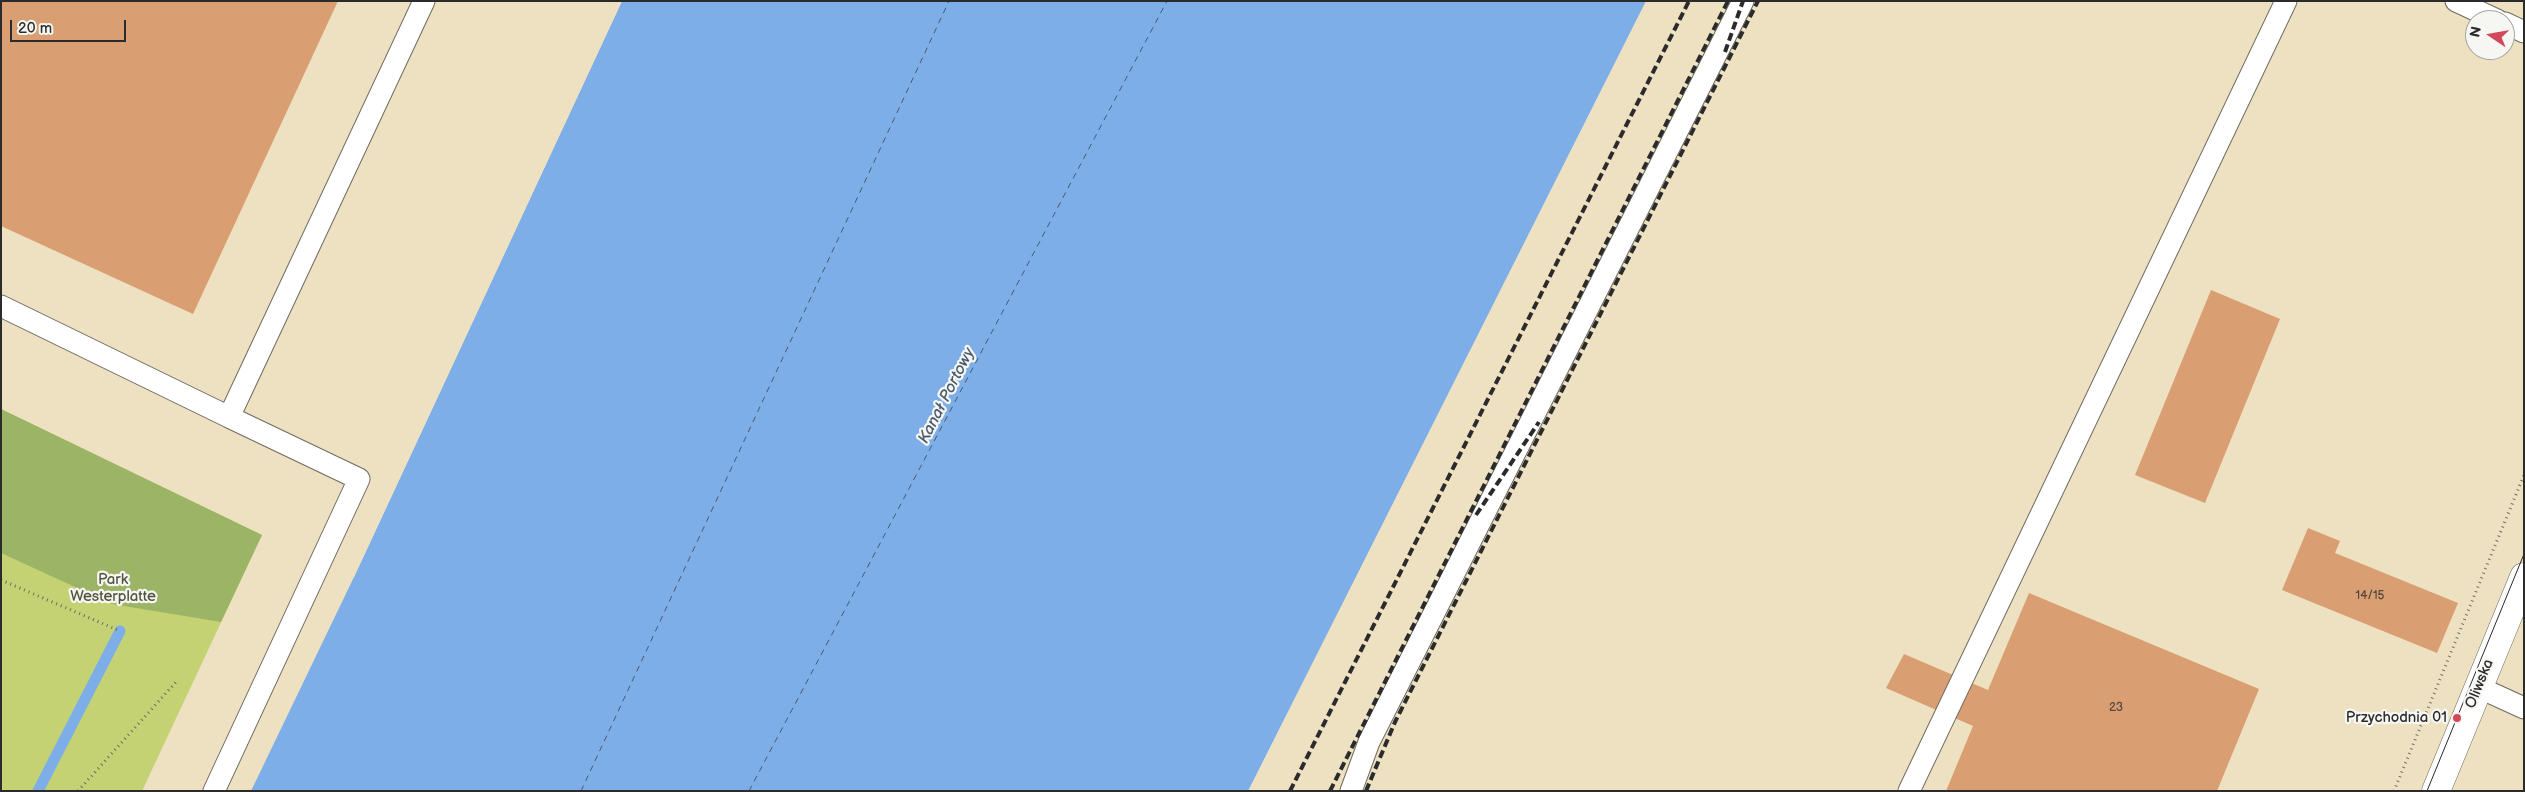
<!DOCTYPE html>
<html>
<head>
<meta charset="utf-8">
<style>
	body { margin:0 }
	#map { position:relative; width:2525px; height:792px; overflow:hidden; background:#ede1c2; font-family:"Balsamiq Sans",sans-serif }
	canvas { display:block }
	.frame { position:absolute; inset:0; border:2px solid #2b2b2b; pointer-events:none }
	.north { position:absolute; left:2465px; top:10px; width:50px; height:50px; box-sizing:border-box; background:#f6f6f2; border:1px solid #a5a5a2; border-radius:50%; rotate:282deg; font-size:14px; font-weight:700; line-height:20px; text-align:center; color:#2b2b2b }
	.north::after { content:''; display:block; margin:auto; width:18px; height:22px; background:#d1495b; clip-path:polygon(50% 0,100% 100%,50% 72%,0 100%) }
	.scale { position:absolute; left:10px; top:20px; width:116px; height:22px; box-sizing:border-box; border:2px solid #2b2b2b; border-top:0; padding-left:6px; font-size:15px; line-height:18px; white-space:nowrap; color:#2b2b2b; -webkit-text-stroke:4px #f6f6f2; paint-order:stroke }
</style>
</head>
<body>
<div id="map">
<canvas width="2525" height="792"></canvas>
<div class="frame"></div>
<div class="north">N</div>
<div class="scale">20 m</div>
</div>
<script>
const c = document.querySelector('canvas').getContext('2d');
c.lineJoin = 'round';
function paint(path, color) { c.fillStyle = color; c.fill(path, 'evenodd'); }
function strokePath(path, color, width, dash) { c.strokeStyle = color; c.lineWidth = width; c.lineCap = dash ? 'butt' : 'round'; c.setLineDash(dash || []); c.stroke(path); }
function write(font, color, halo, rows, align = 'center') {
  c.font = font + ' "Balsamiq Sans",sans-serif'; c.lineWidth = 4.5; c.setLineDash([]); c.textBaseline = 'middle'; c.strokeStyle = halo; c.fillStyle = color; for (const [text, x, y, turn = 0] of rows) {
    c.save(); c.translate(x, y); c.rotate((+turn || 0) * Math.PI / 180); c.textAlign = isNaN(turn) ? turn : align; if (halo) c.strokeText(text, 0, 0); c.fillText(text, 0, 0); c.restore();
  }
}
const green = new Path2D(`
	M1 409 262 535 142 791H1Z`);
const forest = new Path2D(`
	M1 409 262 535 221 622 112 604 1 553Z`);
const water = new Path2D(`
	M622 1H1646L1248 791H251L354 577Z`);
const pier = new Path2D(`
	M619 1H622L354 577 351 576Z`);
const stream = new Path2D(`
	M38 791 120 631`);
const ferry = new Path2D(`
	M581 791 949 1
	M749 791 1167 1`);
const building = new Path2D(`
	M1 1H338L193 314 1 226Z
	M2211 290 2280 319 2205 503 2135 475Z
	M2308 528 2340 541 2335 553 2458 603 2437 653 2282 590Z
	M2029 593 2259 689 2217 791H1946L1973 726 1886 688 1904 654 1988 690Z`);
const path = new Path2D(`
	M1 580 120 631
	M78 791 176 682
	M2394 791 2524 475`);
const service = new Path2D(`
	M2456 1 2497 20
	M2505 23 2524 32
	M1 306 229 417 424 1
	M2478 687 2524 708
	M214 791 359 479 229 417
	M1351 791 1369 742 1743 1
	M1909 791 2286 1`);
const tertiary = new Path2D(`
	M2436 791 2524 577`);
const tram = new Path2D(`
	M2427 791 2524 554`);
const rail = new Path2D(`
	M1725 52 1743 1
	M1476 515 1539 422
	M1290 791 1689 1
	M1330 791 1728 1
	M1366 791 1395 722 1758 1`);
const markers = [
	[2457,718,5,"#d1495b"]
];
const numberNames = [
	["14/15",2370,596],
	["23",2116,708]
];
const parkNames = [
	["Park",113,580],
	["Westerplatte",113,597]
];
const streetNames = [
	["Oliwska",2480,684,-68]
];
const poiNames = [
	["Przychodnia 01",2447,718]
];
const waterNames = [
	["Kanał Portowy",947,396,-63]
];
paint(green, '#c5d274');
paint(forest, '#9cb466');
paint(water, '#7daee8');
paint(pier, '#ede1c2');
strokePath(stream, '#7daee8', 11);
strokePath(ferry, '#48596d', 1, [6, 5]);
paint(building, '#d99e72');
strokePath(service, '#6f6b60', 23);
strokePath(tertiary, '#6f6b60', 29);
strokePath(path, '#6f6b60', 3, [1, 4]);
strokePath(service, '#fff', 21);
strokePath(tertiary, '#fff', 28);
strokePath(tram, '#2b2b2b', 1);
strokePath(rail, '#2b2b2b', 4, [8, 4]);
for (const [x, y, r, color] of markers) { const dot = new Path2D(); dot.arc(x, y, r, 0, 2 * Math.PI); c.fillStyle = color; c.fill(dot); strokePath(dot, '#f6f6f2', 2); }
write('12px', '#56483d', null, numberNames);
write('15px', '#52553d', '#f6f6f2', parkNames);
write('15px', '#2b2b2b', '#f6f6f2', streetNames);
write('15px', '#2b2b2b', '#f6f6f2', poiNames, 'right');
write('italic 16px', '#48596d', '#f6f6f2', waterNames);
</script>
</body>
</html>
